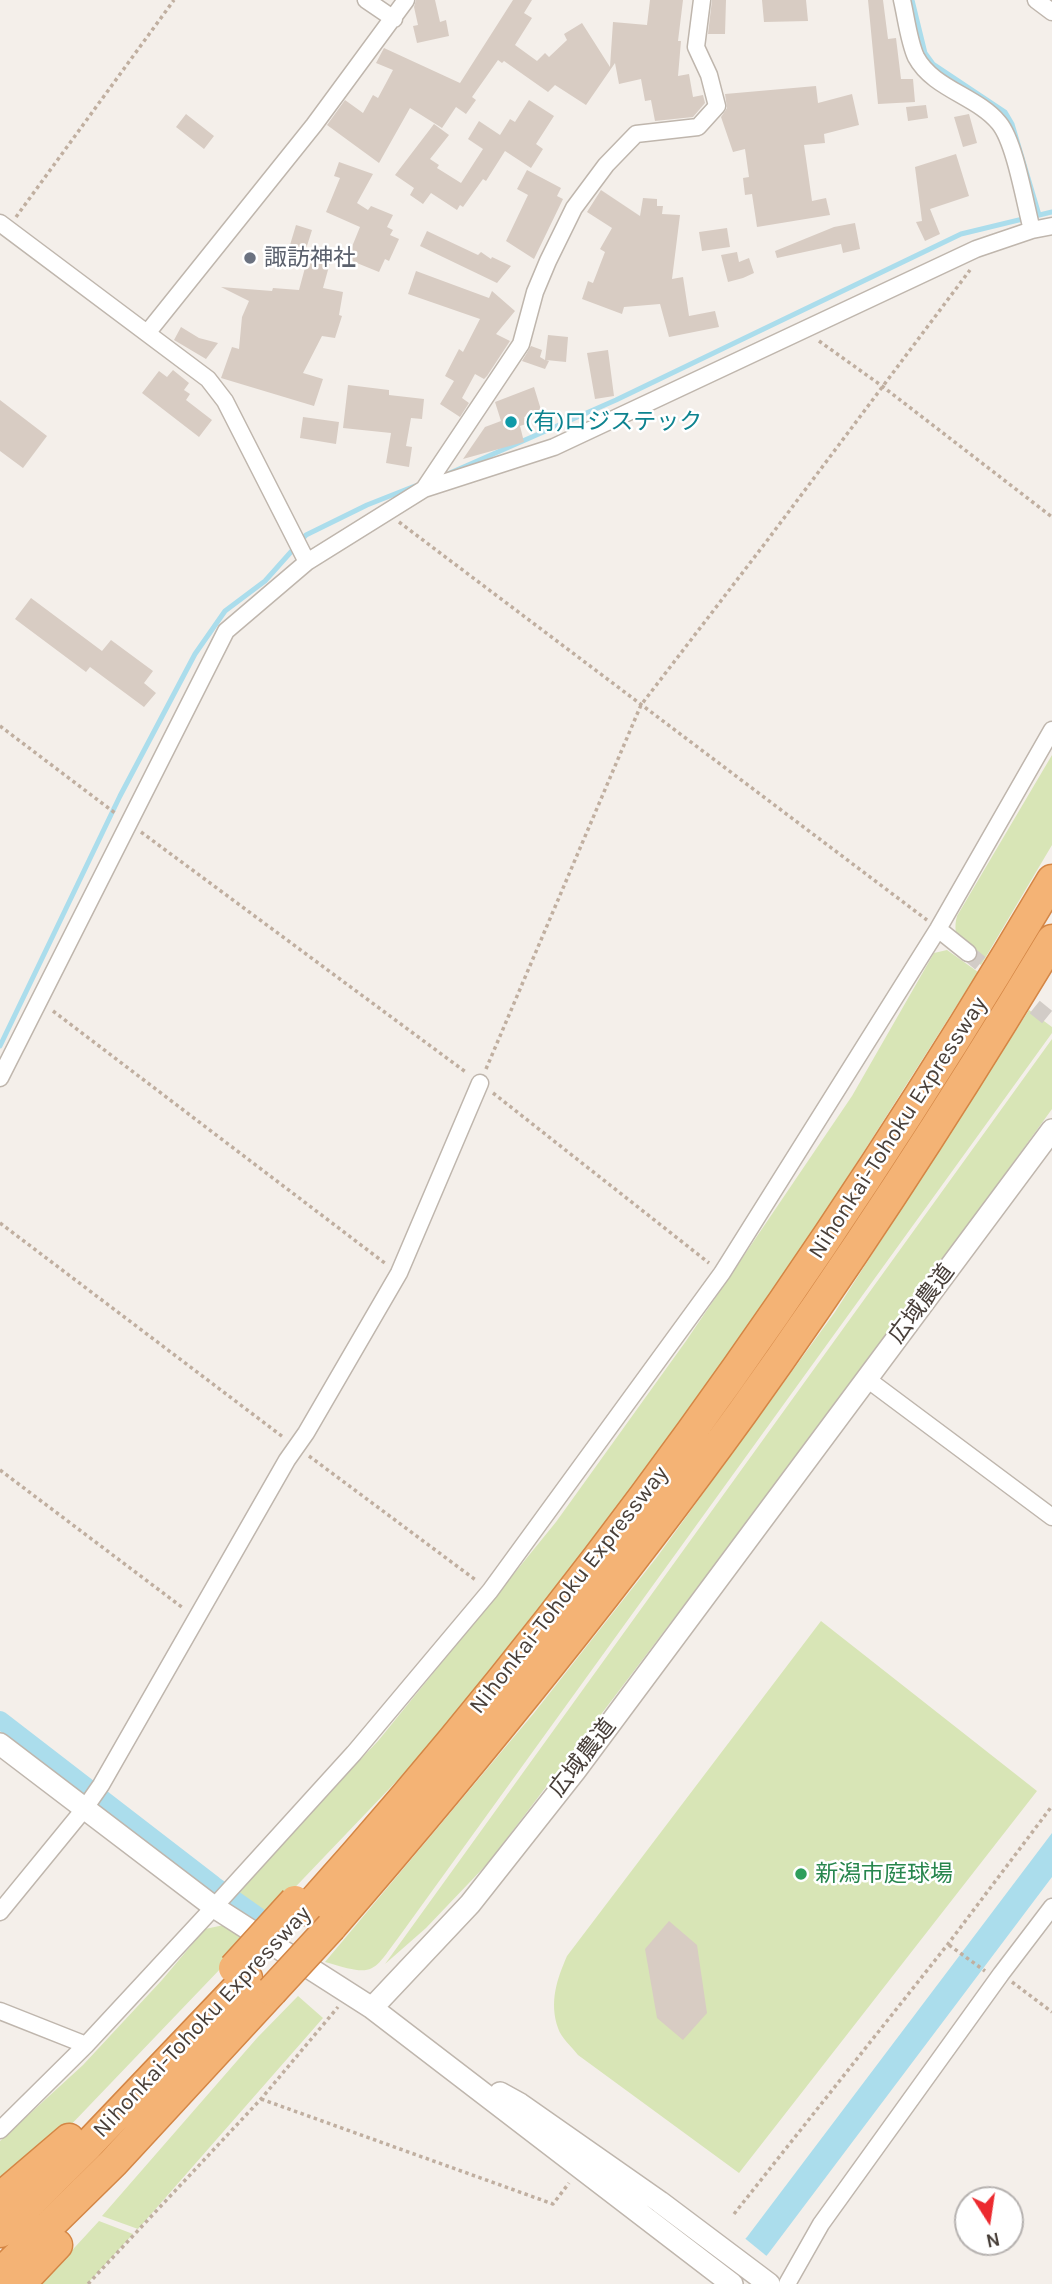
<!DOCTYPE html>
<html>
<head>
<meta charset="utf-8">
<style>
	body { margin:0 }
	#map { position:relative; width:1052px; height:2284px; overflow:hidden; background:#f4efea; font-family:Karla,sans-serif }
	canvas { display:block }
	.north { position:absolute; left:954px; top:2186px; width:70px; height:70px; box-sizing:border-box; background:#fff; border:2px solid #b6b2b0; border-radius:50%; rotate:168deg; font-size:19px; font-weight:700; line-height:28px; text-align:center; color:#483f39 }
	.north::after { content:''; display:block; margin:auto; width:24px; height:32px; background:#ec2a2f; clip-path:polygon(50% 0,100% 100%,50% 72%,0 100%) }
</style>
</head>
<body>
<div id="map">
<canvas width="1052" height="2284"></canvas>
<div class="north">N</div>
</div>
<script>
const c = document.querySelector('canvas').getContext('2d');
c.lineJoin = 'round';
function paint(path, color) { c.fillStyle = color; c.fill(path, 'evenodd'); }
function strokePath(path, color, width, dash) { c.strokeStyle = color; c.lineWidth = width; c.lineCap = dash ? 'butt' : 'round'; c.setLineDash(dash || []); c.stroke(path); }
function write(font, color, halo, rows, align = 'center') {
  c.font = font + ' Karla,"Noto Sans JP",sans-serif'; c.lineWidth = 5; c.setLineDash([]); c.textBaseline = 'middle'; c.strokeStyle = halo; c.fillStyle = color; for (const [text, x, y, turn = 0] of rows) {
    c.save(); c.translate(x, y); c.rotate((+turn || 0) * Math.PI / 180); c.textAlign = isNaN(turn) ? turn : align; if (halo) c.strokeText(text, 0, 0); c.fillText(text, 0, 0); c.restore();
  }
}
const green = new Path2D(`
	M1052 755V845L981 965C963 954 951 937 957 916Z
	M947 950 978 972 758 1318 511 1648 433 1743 260 1924 235 1909 231 1904 233 1895 242 1883 378 1741 556 1522 686 1341 852 1096 934 953Z
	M1029 1010 1052 1027V1033L401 1934C371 1974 376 1977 325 1962L534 1713 657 1557 835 1312Z
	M1052 1039V1109L879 1348 489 1862 426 1928 385 1964Z
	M821 1621 1037 1791 739 2173 578 2055C572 2047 561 2038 558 2028 549 2002 557 1979 567 1956Z
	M224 1925 246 1942 65 2131 0 2182V2141L83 2065 162 1980 205 1929Z
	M298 1996 323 2018 138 2229 102 2216 257 2038Z
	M99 2221 133 2234 87 2284H41Z`);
const water = new Path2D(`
	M1052 1833V1877L768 2254 741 2284H701L747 2237Z`);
const pier = new Path2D(`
	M742 2236 769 2258 746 2284H697Z`);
const stream = new Path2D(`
	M912 0 925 53 933 64 1005 112 1012 124 1039 215
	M450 473 616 400 961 234 1052 212
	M0 1046 120 796 195 654 225 611 265 581 306 535 367 505 415 486`);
const canal = new Path2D(`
	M0 1720 214 1885 258 1916`);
const building = new Path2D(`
	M416 0H435L440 22 446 20 449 36 417 43 413 26 418 25 414 7Z
	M513 0H532L524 13 532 18 515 45 537 61 545 53 549 57 567 40 564 34 582 23 610 67 613 22 647 25 650 0H683L678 41H681L678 76 689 74 693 97 703 95 705 103 693 117 655 121 651 100 645 101 641 79 619 84 615 63 586 105 555 85 548 92 504 61 502 63 498 60 472 97 476 100 466 114 456 107 442 128 410 108 379 163 327 125 345 100 363 113 373 95 378 98 393 70 376 63 384 48 460 83Z
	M712 0H726L725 34H708Z
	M762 0H806L808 21 764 22Z
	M868 0H883L888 39 896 38 901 79H913L915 102 878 104Z
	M816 86 818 103 852 94 859 125 824 134 825 143 804 145 812 201 826 198 830 215 757 227 752 194 745 195 743 178 749 177 745 149 733 152 721 117 727 108 725 94Z
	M529 100 554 116 536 144 543 149 531 168 505 151 486 181 483 179 463 207 460 205 457 210 431 193 423 204 410 195 414 188 395 175 434 124 449 135 430 159 439 165 437 168 461 183 483 149 468 139 479 121 500 135 510 119 515 122Z
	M926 105 928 118 908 121 906 107Z
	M186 114 214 136 204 149 176 127Z
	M969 114 977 143 963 147 954 117Z
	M956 154 969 196 930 209 940 234 925 241 916 222 922 221 915 167Z
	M339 162 373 174 357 203 368 210 371 206 393 215 387 227 393 230 390 235 399 239 389 261 385 259 379 272 347 259 360 227 326 212 340 178 334 176Z
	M527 170 561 188 557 196 563 199 534 259 506 241 528 195 517 189Z
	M601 190 640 216 643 198 657 199V206H663L662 214 680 215 672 279 683 277 689 316 715 311 719 327 669 337 660 304 624 307 622 314 582 299 588 281 593 283 605 252 600 249 612 228 587 212Z
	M855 223 860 249 843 253 841 244 777 258 775 251 834 227Z
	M296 225 312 230 306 249 290 245Z
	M727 228 730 247 702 251 699 232Z
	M427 231 478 255 481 252 491 259 492 257 511 266 497 283 420 246Z
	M737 252 739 262 749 258 754 273 743 278 728 282 721 255Z
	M309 253 331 259 323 288 343 292 339 315 342 316 335 338 322 336 303 373 323 379 314 406 221 378 232 347 239 349 242 317 249 301 221 287 272 291 273 288 299 290Z
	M416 271 489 298 492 291 515 311 496 334 510 341 487 376 484 379 475 374 462 398 469 403 460 417 440 404 454 381 445 376 459 349 463 352 480 319 408 294Z
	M181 327 199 338 218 343 206 359 174 340Z
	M548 335 568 337 566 362 546 360 549 361 545 369 522 361 531 346 542 350 540 357 545 360Z
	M608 350 614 396 595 399 587 353Z
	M173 370 189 383 184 390 190 394 186 400 212 420 199 437 142 393 159 371 167 377Z
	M348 385 389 390V395L424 399 422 419 411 418 406 446 412 447 409 467 386 463 391 433 343 428Z
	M534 387 542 413 524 417 526 424 520 426 524 442 463 459 485 427 501 421 495 402Z
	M0 400 47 436 23 468 0 451Z
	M303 417 339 422 336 444 300 438Z
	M31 598 102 651 111 640 153 671 144 683 156 693 144 707 90 667 86 672 15 619Z
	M669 1921 697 1945 707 2013 683 2040 657 2018 645 1949Z`);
const minorTunnel = new Path2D(`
	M968 953 998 978
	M1016 992 1052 1021`);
const path = new Path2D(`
	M16 217 174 0
	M819 341 882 386 1052 517
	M399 522 927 920
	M0 726 115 813
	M141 832 467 1073
	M53 1011 386 1264
	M486 1069 641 705 763 546 970 270
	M493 1093 709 1263
	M0 1223 283 1437
	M309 1456 477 1581
	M0 1470 183 1608
	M949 1945 985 1971
	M1012 1982 1052 2012
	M261 2099 553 2204 569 2183
	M734 2214 948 1944 1052 1806
	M88 2284 261 2099 338 2007`);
const minor = new Path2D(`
	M366 0 394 19
	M902 0C906 17 909 42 916 57 933 89 977 96 999 123 1015 142 1025 204 1032 230
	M1036 0 1052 12
	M0 223 208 379 225 401 307 562
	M148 332 314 125 406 0
	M424 489 521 344 535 292 548 261 574 208 606 165 636 134 698 127 717 106 709 75 696 47 702 0
	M938 929 968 953
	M0 1078 226 631 307 562 424 489 554 447 976 249 1032 230 1052 226
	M867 1379 1052 1517
	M0 1912 85 1808 101 1785 287 1460 306 1433 399 1273 480 1083
	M0 2011 86 2045
	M0 2130 86 2045 214 1907 354 1753 490 1591 722 1273 938 929 1052 730
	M787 2284 821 2224 1001 1974 1052 1907`);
const tertiary = new Path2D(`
	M0 1744 214 1907 372 2008 732 2284
	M372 2008 470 1904 575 1771 1052 1130
	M500 2093 520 2104 660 2202 769 2284`);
const motorway = new Path2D(`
	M306 1910C590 1595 836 1245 1052 880
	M331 1927C475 1761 613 1591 742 1413 852 1260 955 1101 1052 940
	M0 2198 69 2139
	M0 2232 88 2145 247 1978
	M0 2274 113 2163 272 1991
	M20 2284 57 2245`);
const motorwayBridge = new Path2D(`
	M234 1968 295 1901
	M272 1991 331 1927`);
const markers = [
	[250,258,7,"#6b7280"],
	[511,422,7,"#0f9aa8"],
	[801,1874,7,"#2e9e5b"]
];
const worshipNames = [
	["諏訪神社",264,258]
];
const cultureNames = [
	["(有)ロジステック",525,422]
];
const streetNames = [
	["Nihonkai-Tohoku Expressway",898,1128,-57],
	["広域農道",922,1304,-53],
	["Nihonkai-Tohoku Expressway",569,1590,-52],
	["広域農道",583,1758,-52],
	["Nihonkai-Tohoku Expressway",202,2022,-47]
];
const leisureNames = [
	["新潟市庭球場",815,1874]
];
paint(green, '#d8e5b6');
paint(water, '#abddec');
paint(pier, '#f4efea');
strokePath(stream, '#abddec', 5);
strokePath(canal, '#abddec', 18);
paint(building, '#d8ccc3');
strokePath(minorTunnel, '#d2ccc7', 16, [16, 8]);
strokePath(minor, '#bfb6ad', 19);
strokePath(tertiary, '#bfb6ad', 24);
strokePath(motorway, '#d48645', 33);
strokePath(path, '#c0afa0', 3.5, [3.5, 3.5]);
strokePath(minor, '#fff', 16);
strokePath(tertiary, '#fff', 21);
strokePath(motorway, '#f4b375', 30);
strokePath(motorwayBridge, '#d48645', 33, []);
strokePath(motorwayBridge, '#f4b375', 30);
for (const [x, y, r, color] of markers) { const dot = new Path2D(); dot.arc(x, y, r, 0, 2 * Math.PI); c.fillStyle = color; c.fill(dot); strokePath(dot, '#fff', 2.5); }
write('23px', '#5b616d', '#fff', worshipNames, 'left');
write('23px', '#0d838f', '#fff', cultureNames, 'left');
write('23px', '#483f39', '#fff', streetNames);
write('23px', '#27864d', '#fff', leisureNames, 'left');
</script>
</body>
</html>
